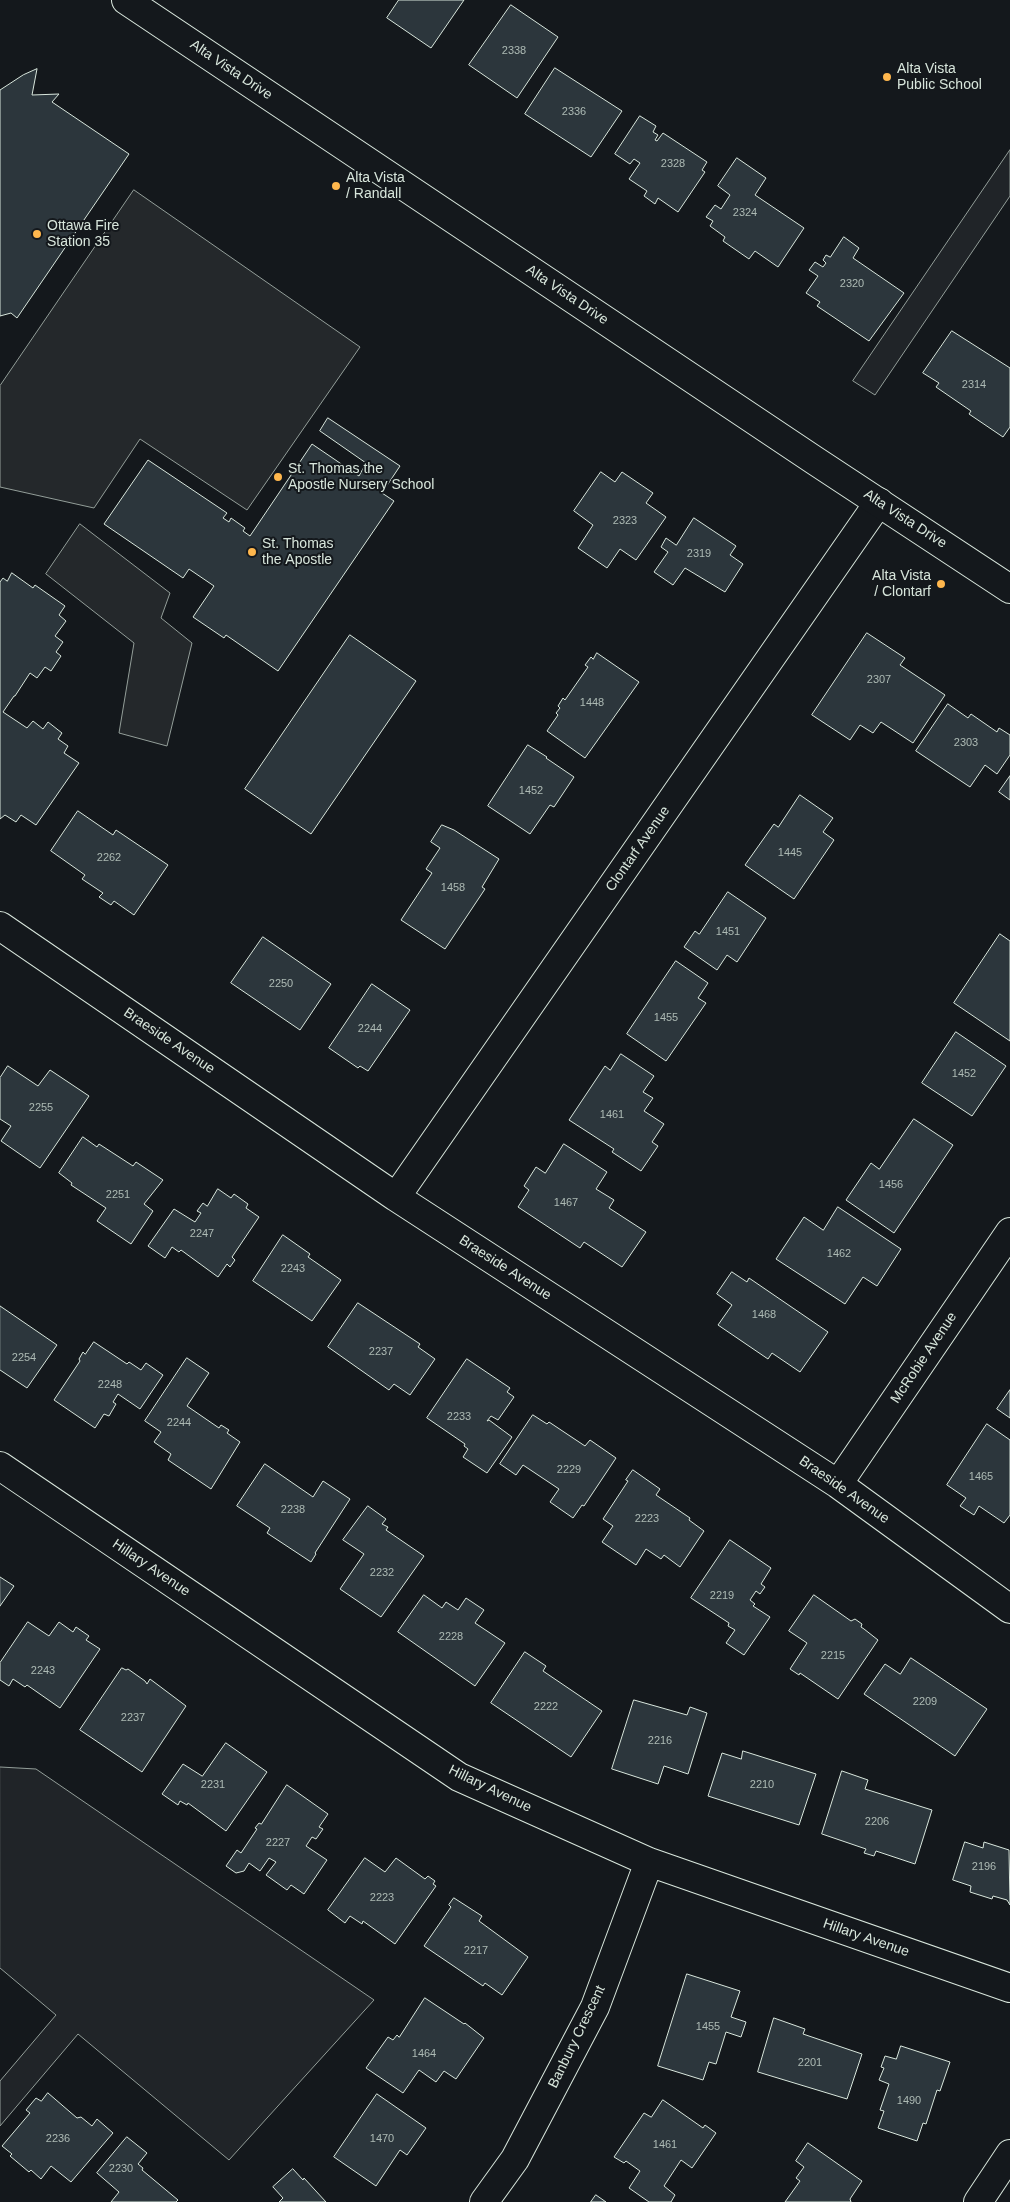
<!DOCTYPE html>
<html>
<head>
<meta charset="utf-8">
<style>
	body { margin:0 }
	canvas { display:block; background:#14181c }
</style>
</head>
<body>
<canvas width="1010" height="2202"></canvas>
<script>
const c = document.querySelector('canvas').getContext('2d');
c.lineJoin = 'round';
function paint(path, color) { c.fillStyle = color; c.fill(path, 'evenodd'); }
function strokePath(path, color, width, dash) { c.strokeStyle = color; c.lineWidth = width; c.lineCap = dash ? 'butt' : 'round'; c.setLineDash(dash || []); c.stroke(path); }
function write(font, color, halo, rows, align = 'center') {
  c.font = font + ' Arial,sans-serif'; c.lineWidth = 4; c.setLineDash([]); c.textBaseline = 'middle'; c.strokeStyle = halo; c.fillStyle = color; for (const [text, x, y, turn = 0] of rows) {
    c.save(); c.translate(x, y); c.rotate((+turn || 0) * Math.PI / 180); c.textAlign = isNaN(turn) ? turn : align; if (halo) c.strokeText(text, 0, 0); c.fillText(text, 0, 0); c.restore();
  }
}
const green = new Path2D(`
	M1010 150V196L875 395 853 381Z
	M0 1767 36 1769 374 2000 229 2160 78 2034 0 2126V2081L56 2015 0 1968Z`);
const parking = new Path2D(`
	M134 190 360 347 247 510 140 439 94 508 0 487V386Z
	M80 524 170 593 161 618 192 643 167 746 119 733 134 643 46 574Z`);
const building = new Path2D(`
	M399 0H464L431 48 387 18Z
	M511 5 558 37 517 98 469 65Z
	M555 68 622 111 591 157 525 114Z
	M37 69 32 95 59 94 52 102 129 154 17 318 11 313 0 316V90L23 75Z
	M640 116 656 126 653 132 658 135 655 140 657 141 663 133 707 162 702 170 705 172 678 212 658 198 655 204 644 196 647 191 629 179 640 163 634 159 630 164 615 154Z
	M737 158 766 178 755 195 804 228 778 267 755 251 749 259 723 241 725 237 710 226 713 221 706 217 715 205 721 209 730 195 718 186Z
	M844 237 859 248 853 258 904 293 869 341 817 306 820 302 806 293 818 276 809 270 815 262 823 267 826 263 823 260 826 255 830 257Z
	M952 331 1010 368V427L1003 437 969 414 971 411 936 387 939 383 923 373Z
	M328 418 400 466 382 493 394 501 278 671 226 635 224 638 193 617 214 586 189 569 183 578 104 524 148 460 227 513 223 518 229 522 231 518 245 528 243 531 250 536 312 444 359 476 366 463 320 431Z
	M601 472 615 482 622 472 653 493 646 503 666 517 636 560 620 549 607 568 578 548 593 525 574 511Z
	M694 518 736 546 730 555 743 564 725 592 685 568 673 585 654 572 668 552 661 547 666 538 676 545Z
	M12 573 33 588 35 585 65 606 59 615 66 621 55 636 63 642 56 652 61 656 51 671 45 667 37 678 30 673 15 696H14L3 712 27 728 33 721 43 729 48 722 62 733 58 739 68 746 64 753 79 763 36 825 21 815 16 822 5 815 0 819V582L3 578 7 581Z
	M867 633 905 658 900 665 945 695 913 743 881 722 873 733 860 725 850 740 812 715Z
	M350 635 416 681 311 834 245 789Z
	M597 653 639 682 585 758 547 731 558 715 556 713 560 708 558 706 563 698 565 700 588 667 585 665 591 657 593 659Z
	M948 704 968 718 971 714 997 732 999 728 1010 735V755L997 774 985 765 970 787 916 751Z
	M528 745 547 757 546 758 574 777 554 807 550 805 530 834 488 806Z
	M1010 776V800L999 792Z
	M800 795 833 818 823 832 834 840 794 899 745 865 774 824 778 827Z
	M78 811 113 835 116 830 168 865 134 915 114 901 111 905 99 897 103 893 82 879 85 875 51 851Z
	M442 825 454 830 499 859 482 887 485 889 445 949 401 920 432 873 426 869 440 848 431 842Z
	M728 892 766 918 737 962 727 955 717 970 684 947 695 931 699 934Z
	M1000 934 1010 941V1041L954 1003Z
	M263 937 331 984 300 1030 231 983Z
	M676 961 708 983 698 998 706 1003 666 1061 627 1034Z
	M372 984 410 1010 368 1071 360 1066 358 1068 329 1048Z
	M956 1032 1006 1066 972 1116 922 1083Z
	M621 1054 654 1076 643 1092 653 1098 644 1111 664 1124 652 1142 658 1146 641 1171 612 1152 614 1149 569 1120 605 1066 610 1070Z
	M8 1066 38 1086 50 1070 89 1096 40 1168 1 1141 11 1126 0 1119V1078Z
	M914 1119 953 1145 894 1233 846 1200 871 1163 879 1169Z
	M83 1137 97 1147 99 1144 133 1166 136 1162 163 1180 144 1204 153 1211 131 1244 97 1221 106 1208 71 1185 72 1183 59 1173Z
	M564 1144 607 1172 596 1189 614 1200 609 1208 646 1232 622 1267 584 1242 580 1248 518 1207 529 1190 524 1186 536 1167 545 1173Z
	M218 1189 231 1198 234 1194 248 1204 246 1208 259 1217 232 1257 235 1260 230 1267 227 1264 218 1277 181 1250 179 1252 172 1247 165 1258 148 1246 174 1209 195 1222 201 1213 197 1211 203 1203 207 1206Z
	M838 1207 901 1249 877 1286 863 1277 845 1304 776 1259 804 1217 823 1230Z
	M283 1235 310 1254 308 1257 341 1280 312 1321 253 1281Z
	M732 1272 747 1282 749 1278 828 1332 800 1372 772 1353 768 1359 718 1325 732 1305 717 1294Z
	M358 1303 420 1344 418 1347 435 1359 410 1395 394 1384 389 1390 328 1347Z
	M0 1306 57 1345 27 1388 0 1370Z
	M94 1342 127 1364 129 1362 141 1370 146 1363 163 1375 140 1409 118 1394 113 1402 116 1404 109 1416 104 1414 95 1428 54 1400 80 1361 79 1359 83 1352 85 1354Z
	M187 1358 209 1373 187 1406 219 1428 221 1425 229 1430 227 1433 240 1442 211 1489 168 1460 171 1454 154 1442 161 1432 145 1421Z
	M467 1359 510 1388 507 1392 514 1397 498 1420 491 1416 487 1421 489 1420 512 1437 487 1473 463 1457 468 1449 464 1446 465 1444 427 1418Z
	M1010 1390V1418L997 1409Z
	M533 1415 547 1424 549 1422 585 1446 590 1440 616 1458 584 1506 582 1505 573 1518 550 1502 559 1489 523 1465 516 1475 500 1464Z
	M987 1424 1010 1440V1515L1004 1523 979 1506 974 1515 960 1506 966 1498 947 1485Z
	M265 1464 313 1497 323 1481 350 1499 315 1553 316 1554 311 1562 267 1533 270 1528 237 1506Z
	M633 1470 660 1489 656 1495 690 1518 689 1520 704 1531 680 1567 664 1555 661 1559 646 1549 636 1565 602 1542 613 1526 603 1519 628 1481 626 1480Z
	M368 1506 386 1519 382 1524 388 1527 386 1530 424 1556 381 1617 340 1589 364 1554 343 1540Z
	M730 1540 771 1568 761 1584 765 1587 760 1594 756 1591 750 1600 755 1604 753 1606 770 1617 744 1655 726 1643 735 1630 728 1626 729 1623 691 1598Z
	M0 1577 14 1586 0 1606Z
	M424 1595 442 1608 446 1602 458 1610 466 1598 484 1610 475 1623 505 1643 475 1686 398 1632Z
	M814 1595 851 1621 855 1619 862 1624 861 1627 864 1629 878 1640 838 1699 800 1673 799 1675 790 1669 807 1643 789 1631Z
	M28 1622 49 1636 59 1622 73 1632 76 1627 89 1636 86 1640 100 1649 60 1708 27 1685 25 1687 13 1679 9 1686 0 1680V1663Z
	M525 1652 546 1666 543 1671 602 1711 571 1757 491 1703Z
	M911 1658 987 1709 955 1756 864 1694 885 1664 900 1674Z
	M122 1668 126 1670 128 1669 145 1681 147 1684 150 1679 186 1706 142 1772 80 1730Z
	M634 1700 687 1715 690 1707 707 1713 688 1774 664 1766 658 1784 612 1769Z
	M226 1743 267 1772 226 1831 188 1803 187 1805 180 1801 178 1805 162 1794 183 1764 202 1776Z
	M743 1751 816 1774 799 1825 708 1796 722 1753 741 1759Z
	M842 1771 868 1780 865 1789 932 1810 915 1864 876 1851 874 1856 864 1853 866 1849 822 1834Z
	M287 1785 328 1814 319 1827 323 1829 316 1839 312 1837 306 1846 327 1860 304 1894 291 1885 287 1890 266 1875 276 1862 269 1858 260 1871 249 1863 244 1871 236 1873 226 1866 237 1850 241 1853 257 1829 255 1828 259 1823 261 1824Z
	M965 1842 983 1848 984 1842 1009 1850 1010 1905 1007 1900 993 1896 992 1899 970 1892 971 1886 953 1880Z
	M365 1858 385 1872 396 1858 425 1879 428 1876 435 1881 433 1884 436 1886 395 1944 363 1921 362 1924 350 1916 345 1923 328 1910Z
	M454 1898 482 1916 479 1921 528 1957 502 1995 485 1983 483 1986 424 1946 451 1907 449 1905Z
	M687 1974 740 1991 731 2017 746 2022 741 2037 726 2032 716 2064 709 2062 703 2080 658 2066Z
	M425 1998 464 2024 465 2023 484 2038 456 2079 444 2071 436 2082 419 2070 403 2093 366 2068 388 2037 393 2040 397 2035 399 2037Z
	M774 2018 805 2029 803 2034 862 2054 847 2099 758 2072Z
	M901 2046 950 2062 940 2091 937 2090 926 2124 923 2123 917 2141 878 2128 884 2111 880 2110 889 2084 879 2080 884 2068 881 2067 885 2056 896 2059Z
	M48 2093 77 2118 81 2117 92 2126 97 2119 113 2133 71 2182 51 2166 41 2179 31 2170 29 2172 10 2156 12 2154 2 2146 30 2113 26 2110 36 2098 41 2101Z
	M377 2094 426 2128 407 2155 400 2150 376 2186 334 2157Z
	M663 2100 703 2128 705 2125 716 2133 692 2168 681 2160 664 2186 675 2195 671 2202H649L629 2188 640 2171 626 2161 624 2163 614 2157 644 2113 651 2117Z
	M127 2137 147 2153 138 2164 143 2168 142 2170 178 2200 176 2202H111L119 2192 97 2173Z
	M808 2143 862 2181 850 2199 851 2202H785L800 2181 796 2178 804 2167 796 2161Z
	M293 2169 303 2180 304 2178 326 2202H279L283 2198 273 2187Z
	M596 2195 606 2202H591Z`);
const minor = new Path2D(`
	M0 926 396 1197 838 1484 1010 1609
	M396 1197 879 502
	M0 1466 459 1777 649 1862 1010 1988
	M838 1484 1010 1232
	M484 2202 515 2159 595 2007 649 1862`);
const tertiary = new Path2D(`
	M126 0 814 460 1010 589
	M978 2202 1010 2154`);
const markers = [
	[887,77,5,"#ffb74d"],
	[336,186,5,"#ffb74d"],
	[37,234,5,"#ffb74d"],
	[278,477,5,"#ffb74d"],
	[252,552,5,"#ffb74d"],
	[941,584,5,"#ffb74d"]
];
const numberNames = [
	["2338",514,51],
	["2336",574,112],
	["2328",673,164],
	["2324",745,213],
	["2320",852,284],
	["2314",974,385],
	["2323",625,521],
	["2319",699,554],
	["2307",879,680],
	["1448",592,703],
	["2303",966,743],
	["1452",531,791],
	["1445",790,853],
	["2262",109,858],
	["1458",453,888],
	["1451",728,932],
	["2250",281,984],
	["1455",666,1018],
	["2244",370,1029],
	["1452",964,1074],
	["2255",41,1108],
	["1461",612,1115],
	["1456",891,1185],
	["2251",118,1195],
	["1467",566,1203],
	["2247",202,1234],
	["1462",839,1254],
	["2243",293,1269],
	["1468",764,1315],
	["2237",381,1352],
	["2254",24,1358],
	["2248",110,1385],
	["2233",459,1417],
	["2244",179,1423],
	["2229",569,1470],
	["1465",981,1477],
	["2238",293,1510],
	["2223",647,1519],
	["2232",382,1573],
	["2219",722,1596],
	["2228",451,1637],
	["2215",833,1656],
	["2243",43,1671],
	["2209",925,1702],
	["2222",546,1707],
	["2237",133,1718],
	["2216",660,1741],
	["2231",213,1785],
	["2210",762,1785],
	["2206",877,1822],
	["2227",278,1843],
	["2196",984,1867],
	["2223",382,1898],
	["2217",476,1951],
	["1455",708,2027],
	["1464",424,2054],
	["2201",810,2063],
	["1490",909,2101],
	["2236",58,2139],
	["1470",382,2139],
	["1461",665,2145],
	["2230",121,2169]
];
const poiNames = [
	["Alta Vista",897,69],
	["Public School",897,85],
	["Alta Vista",346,178],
	["/ Randall",346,194],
	["Ottawa Fire",47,226],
	["Station 35",47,242],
	["St. Thomas the",288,469],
	["Apostle Nursery School",288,485],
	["St. Thomas",262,544],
	["the Apostle",262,560],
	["Alta Vista",931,576,"right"],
	["/ Clontarf",931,592,"right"]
];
const streetNames = [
	["Alta Vista Drive",231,70,34],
	["Alta Vista Drive",567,295,34],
	["Alta Vista Drive",905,519,33],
	["Clontarf Avenue",638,849,-55],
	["Braeside Avenue",169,1041,34],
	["Braeside Avenue",505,1268,33],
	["McRobie Avenue",924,1358,-56],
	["Braeside Avenue",844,1490,35],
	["Hillary Avenue",151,1568,34],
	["Hillary Avenue",490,1789,26],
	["Hillary Avenue",866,1938,19],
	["Banbury Crescent",577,2037,-64]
];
paint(green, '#202428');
strokePath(green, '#939e99', 1);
paint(parking, '#24282b');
strokePath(parking, '#939e99', 1);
paint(building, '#2c363c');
strokePath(building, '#d8e6dc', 1);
strokePath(minor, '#d8e6dc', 30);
strokePath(tertiary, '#d8e6dc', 30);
strokePath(minor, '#14181c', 28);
strokePath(tertiary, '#14181c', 28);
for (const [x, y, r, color] of markers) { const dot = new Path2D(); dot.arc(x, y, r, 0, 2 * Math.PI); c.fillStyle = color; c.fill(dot); strokePath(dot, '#14181c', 2); }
write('11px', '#adbab4', null, numberNames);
write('14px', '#d8e6dc', '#14181c', poiNames, 'left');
write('14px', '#d8e6dc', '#14181c', streetNames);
</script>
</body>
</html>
